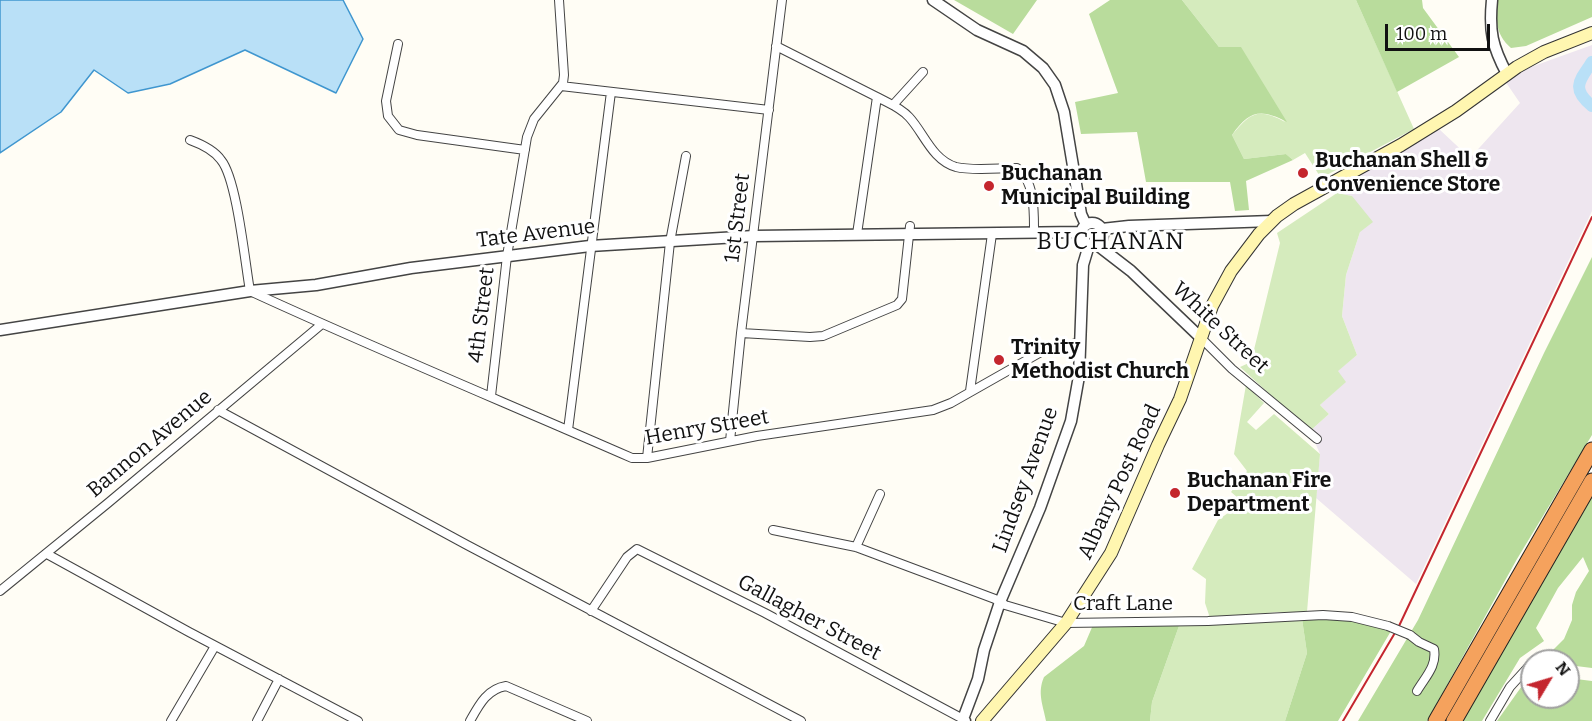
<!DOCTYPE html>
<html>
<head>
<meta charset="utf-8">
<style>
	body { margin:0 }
	#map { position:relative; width:1592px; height:721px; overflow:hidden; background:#fffdf5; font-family:Bitter,serif }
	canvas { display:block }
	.north { position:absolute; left:1520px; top:649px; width:60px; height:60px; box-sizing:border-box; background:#fff; border:2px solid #a0a0a0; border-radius:50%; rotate:52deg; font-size:16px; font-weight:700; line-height:24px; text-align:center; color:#111 }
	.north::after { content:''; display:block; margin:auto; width:21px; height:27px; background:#c4262e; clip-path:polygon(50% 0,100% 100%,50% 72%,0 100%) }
	.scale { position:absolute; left:1385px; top:24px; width:105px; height:27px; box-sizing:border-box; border:3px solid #111; border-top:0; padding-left:8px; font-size:18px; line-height:21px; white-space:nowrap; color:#111; -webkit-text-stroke:4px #fff; paint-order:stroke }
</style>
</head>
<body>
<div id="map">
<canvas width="1592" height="721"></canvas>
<div class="north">N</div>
<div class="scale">100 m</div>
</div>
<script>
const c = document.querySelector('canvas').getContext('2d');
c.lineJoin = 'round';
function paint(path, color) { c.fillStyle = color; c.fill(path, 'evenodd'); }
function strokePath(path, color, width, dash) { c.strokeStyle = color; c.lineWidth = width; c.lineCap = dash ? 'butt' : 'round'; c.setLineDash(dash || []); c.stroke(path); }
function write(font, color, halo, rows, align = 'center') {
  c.font = font + ' Bitter,serif'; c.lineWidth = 6; c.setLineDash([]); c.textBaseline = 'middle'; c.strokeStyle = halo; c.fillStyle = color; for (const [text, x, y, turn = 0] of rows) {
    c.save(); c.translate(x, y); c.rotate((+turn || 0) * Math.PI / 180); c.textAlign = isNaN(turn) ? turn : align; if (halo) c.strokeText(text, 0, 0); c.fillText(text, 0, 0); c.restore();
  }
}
const industrial = new Path2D(`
	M1592 45V211L1416 584 1316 498 1320 454 1310 431 1329 414 1320 405 1345 382 1337 371 1357 355 1342 316 1346 275 1360 232 1352 196 1337 193 1374 166 1439 129 1470 158 1520 103 1505 81 1531 67Z`);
const green = new Path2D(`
	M1182 0H1356L1414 129 1321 178 1305 153 1293 160 1286 154 1244 159 1232 135C1250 113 1258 107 1285 122L1219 47Z
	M1337 193 1352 196 1373 222 1360 232 1346 275 1342 316 1357 355 1338 371 1346 382 1320 405 1329 414 1310 431 1240 367 1251 362 1280 243 1277 233Z
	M1246 385 1264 403 1247 422 1256 430 1274 414 1320 454 1307 612H1278L1210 618 1205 603 1206 579 1192 569 1218 520 1238 506V498L1231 492 1247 471 1234 454Z
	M1302 619 1307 653 1285 721H1150L1152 702 1179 626Z`);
const forest = new Path2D(`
	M954 0H1037L1013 34Z
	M1110 0H1182L1219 47H1241L1287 122C1260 108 1249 111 1232 135L1244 159 1286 154 1293 160 1246 181 1249 210 1235 211 1230 182H1146L1137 132 1081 134 1075 102 1118 93 1089 14Z
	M1356 0H1422L1423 8 1459 57 1397 92Z
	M1497 0H1592V17L1526 46 1511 48C1495 34 1496 19 1497 0Z
	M1592 257V435L1517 559 1427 721H1358L1418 620 1544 353Z
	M1592 494V668L1568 665V661H1542L1564 639 1572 620V605L1576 592 1589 571 1583 557 1558 588 1536 628 1544 641 1520 658 1482 721H1461Z
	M1302 619C1333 619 1362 619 1391 631L1338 721H1285L1307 653Z
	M1093 625 1179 626 1152 702 1150 721H1046C1043 705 1037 693 1044 677L1084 646Z
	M1529 676H1532V697H1568V678L1592 681V721H1497Z`);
const water = new Path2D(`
	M0 0H343L363 39 336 93 245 50 170 84 128 93 94 70 61 112 0 153Z`);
const river = new Path2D(`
	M1592 62C1579 81 1571 89 1592 106`);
const minor = new Path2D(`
	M398 44 386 101 388 116 399 130 417 135 525 150
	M776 46 877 97 857 234
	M561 86 769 110
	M877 97C888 103 900 107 909 117 924 133 932 160 956 167 972 171 999 168 1017 168 1035 181 1034 212 1034 232
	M893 105 923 72
	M190 140C201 144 214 150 221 160 237 179 245 263 250 291 376 349 504 402 632 458H647L757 436 933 410 951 403 1041 352 1080 342
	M741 333 810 337 823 336 897 305 902 299 910 226
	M1201 338 1232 369 1317 439
	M970 391 992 234
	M491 396 507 256 527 137 534 119 563 83 564 75 559 0
	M218 410 467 545 801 721
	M568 430 611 92
	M730 441 741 333 782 0
	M647 458 670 242 686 156
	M773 530 856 547 995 599 1005 605 1066 623 1208 621 1323 615 1352 617 1388 626
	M856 547 880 494
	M47 554 189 632 358 721
	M0 591 108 503 322 324
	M591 611 627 557 637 549 765 613 963 719
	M1410 635 1419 642 1434 649C1437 666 1426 676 1417 691
	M171 721 215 646
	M257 721 279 679
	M470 721C479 705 487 689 506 686L587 721
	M1490 721 1510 687 1530 665`);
const tertiary = new Path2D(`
	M933 0 977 30 1023 51 1043 68 1055 85 1064 112 1081 214 1086 225
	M1492 0C1489 31 1492 46 1507 74
	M1081 234a11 11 0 1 1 22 0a11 11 0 1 1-22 0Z
	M1102 229 1129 226 1272 221
	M1096 244 1131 271 1201 338
	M0 330 250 291 316 285 411 268 590 246 754 236 1081 232
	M965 721 963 719 978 679 984 650 1000 602 1040 508 1071 421 1079 376 1083 265 1089 245`);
const secondary = new Path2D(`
	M982 721 1066 623 1111 553 1158 445 1180 399 1212 306 1231 271 1259 234 1277 216 1294 204 1401 145 1456 111 1517 67 1544 52 1592 33`);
const motorway = new Path2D(`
	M1436 721 1592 450
	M1454 721 1592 481`);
const rail = new Path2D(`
	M1343 721 1399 626 1592 217`);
const minorBridge = new Path2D(`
	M1388 626 1410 635`);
const markers = [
	[1303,173,6,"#c4262e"],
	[989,186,6,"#c4262e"],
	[999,360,6,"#c4262e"],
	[1175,493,6,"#c4262e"]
];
const poiNames = [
	["Buchanan Shell &",1315,161],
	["Convenience Store",1315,185],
	["Buchanan",1001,174],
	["Municipal Building",1001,198],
	["Trinity",1011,348],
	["Methodist Church",1011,372],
	["Buchanan Fire",1187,481],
	["Department",1187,505]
];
const streetNames = [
	["1st Street",738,218,-83],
	["Tate Avenue",536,234,-7],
	["4th Street",482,315,-83],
	["White Street",1220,328,43],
	["Henry Street",707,428,-10],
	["Bannon Avenue",150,444,-40],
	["Lindsey Avenue",1026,480,-70],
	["Albany Post Road",1120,482,-65],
	["Craft Lane",1123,604],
	["Gallagher Street",809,618,28]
];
const quarterNames = [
	["BUCHANAN",1111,242]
];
paint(industrial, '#eee6ef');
paint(green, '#d5ebbd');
paint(forest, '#b9dc9c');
paint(water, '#b9e0f7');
strokePath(water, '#3f96cf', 1.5);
strokePath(river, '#b9e0f7', 12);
strokePath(minor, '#444', 10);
strokePath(tertiary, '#444', 13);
strokePath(secondary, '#333', 14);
strokePath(motorway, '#222', 17);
strokePath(minor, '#fff', 8);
strokePath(tertiary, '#fff', 10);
strokePath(secondary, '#fff6b0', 12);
strokePath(motorway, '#f5a25d', 15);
strokePath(rail, '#c4262e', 2);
strokePath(minorBridge, '#444', 10, []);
strokePath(minorBridge, '#fff', 8);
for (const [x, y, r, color] of markers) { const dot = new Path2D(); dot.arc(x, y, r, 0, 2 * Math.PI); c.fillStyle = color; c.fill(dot); strokePath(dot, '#fff', 2); }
write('bold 21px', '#111', '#fff', poiNames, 'left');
write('21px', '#111', '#fff', streetNames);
c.letterSpacing = '1.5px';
write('24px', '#111', '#fff', quarterNames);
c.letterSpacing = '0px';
</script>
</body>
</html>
